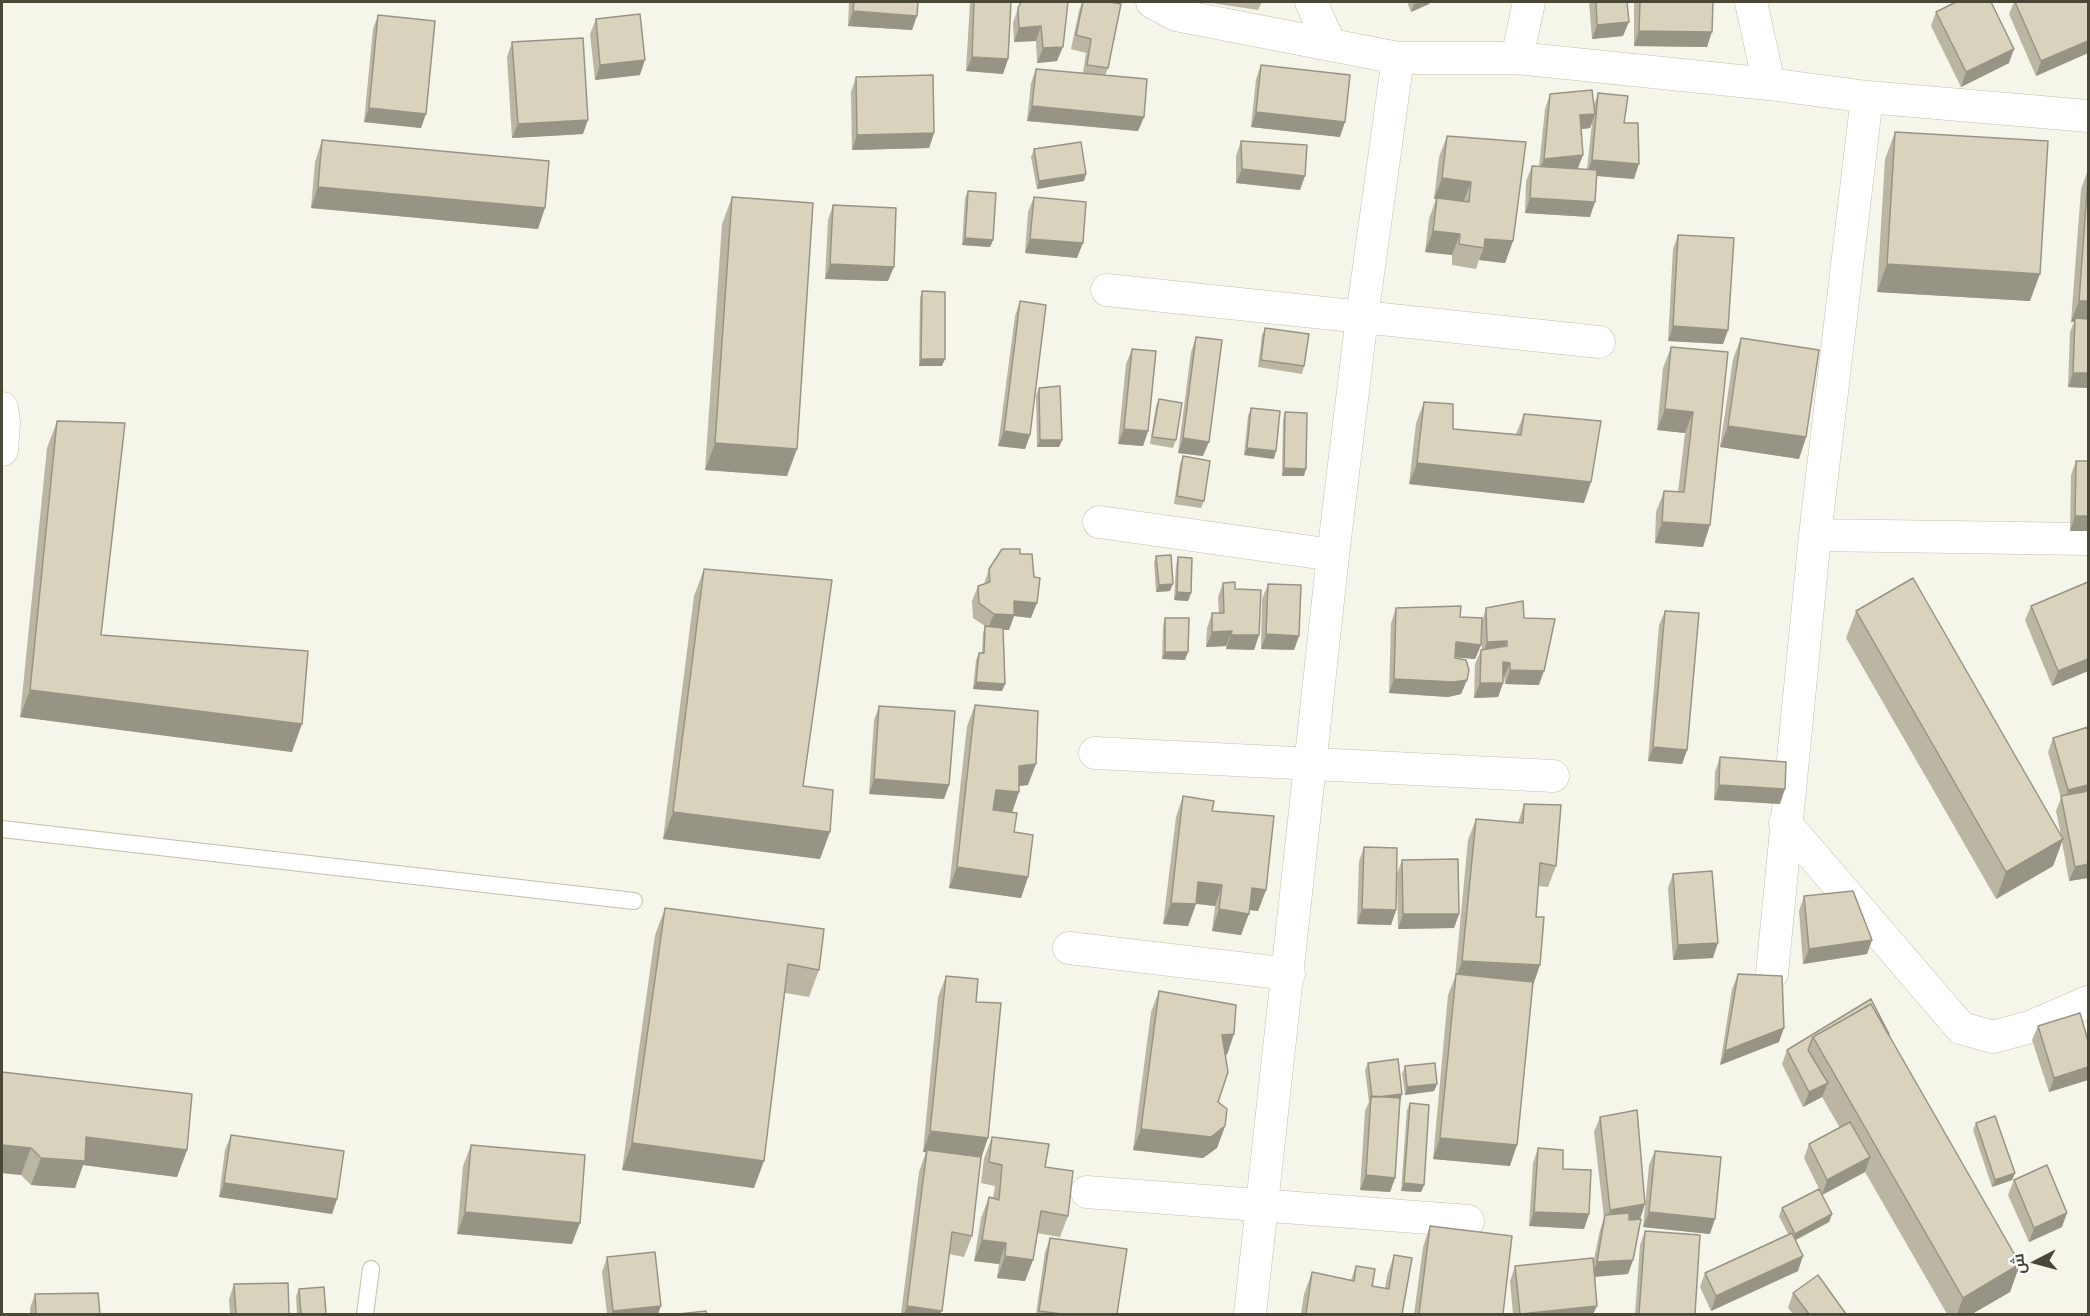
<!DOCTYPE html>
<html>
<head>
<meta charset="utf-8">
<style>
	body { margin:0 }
	#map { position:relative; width:2090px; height:1316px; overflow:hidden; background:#f6f5ea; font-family:Manrope,Cairo,sans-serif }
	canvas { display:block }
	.frame { position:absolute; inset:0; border:3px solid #4b4737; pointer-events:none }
	.north { position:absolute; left:2006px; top:1232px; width:60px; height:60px; -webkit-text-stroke:4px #fff; paint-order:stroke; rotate:264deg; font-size:16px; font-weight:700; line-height:24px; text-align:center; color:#4b4737 }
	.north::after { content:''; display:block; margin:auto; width:21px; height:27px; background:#4b4737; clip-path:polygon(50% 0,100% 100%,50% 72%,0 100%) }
</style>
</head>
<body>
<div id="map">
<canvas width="2090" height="1316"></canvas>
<div class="frame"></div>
<div class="north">ش</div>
</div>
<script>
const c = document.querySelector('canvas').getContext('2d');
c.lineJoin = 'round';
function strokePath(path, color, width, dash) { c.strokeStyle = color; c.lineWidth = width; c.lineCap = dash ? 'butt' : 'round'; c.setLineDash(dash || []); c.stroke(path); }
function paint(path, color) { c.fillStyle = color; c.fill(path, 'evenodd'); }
const service = new Path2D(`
	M2 829 634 901
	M365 1314 371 1269`);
const minor = new Path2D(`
	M1152 2 1176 15 1398 58
	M1311 2 1330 44
	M1751 2 1769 84
	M1517 58 1529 2
	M1107 290 1599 342
	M2 408 4 423 2 450
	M1099 522 1333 555
	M1815 535 2088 539
	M1095 753 1553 776
	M1785 823 1961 1028 1993 1037 2030 1027 2088 1002
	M1069 948 1289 974
	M1772 973 1815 535 1867 97
	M1087 1192 1468 1221
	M1250 1314 1333 555 1362 317 1398 58H1517L1769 84 1867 97 2088 116`);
const wall = new Path2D(`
	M849 2H918L912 30 848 26Z
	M970 2H1011L1008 59 1003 74 966 71Z
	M1068 2 1057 61 1037 63 1036 41 1014 42 1013 23 1018 8Z
	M1082 2H1110L1108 68 1105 75 1144 117 1138 131 1027 121 1031 83 1036 69 1083 73 1086 53 1071 49 1079 11Z
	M1205 2H1262L1258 10Z
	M1407 2H1430L1429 4 1411 12Z
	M1589 2H1627L1623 36 1592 39Z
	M1634 2H1713L1707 47 1634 46Z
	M2014 2H2088V53L2036 76 2009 14Z
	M1936 12 2009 63 1961 87 1931 26Z
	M378 15 421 128 364 122 373 29Z
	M596 19 640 75 595 80 590 34Z
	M512 42 583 134 512 138 507 57Z
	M1261 65 1340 137 1251 127 1256 79Z
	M856 77 934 133 929 148 852 150 851 92Z
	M1598 93 1624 123 1634 179 1597 176 1590 217 1525 213 1526 181 1532 166 1539 167 1545 109 1550 94 1594 105ZM1592 123 1587 169H1578L1583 155 1581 129 1590 128Z
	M1895 132 2030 301 1877 292 1885 159Z
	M1447 136 1513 241 1505 263 1479 260 1476 269 1452 265V255L1425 252 1429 219 1436 199H1434L1439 157Z
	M322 140 538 229 311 208 315 162Z
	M1241 141 1300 190 1236 183V156Z
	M1034 149 1086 174 1084 181 1037 189 1031 157Z
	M2088 170V388L2068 387 2070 332 2074 322H2071L2081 189Z
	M968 191 993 240 990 247 962 245 965 198Z
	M732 197 787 476 705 470 722 224Z
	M1034 197 1077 258 1025 253 1028 212Z
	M833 205 888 281 825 279 828 220Z
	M1678 235 1728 330 1723 344 1668 341 1673 249Z
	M922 291 942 366H919L920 298Z
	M1020 301 1030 435 1025 449 998 446 1015 316Z
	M1265 328 1304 366 1302 374 1258 367 1262 335Z
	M1196 337 1203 456 1178 453 1191 352Z
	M1741 338 1806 437 1799 459 1720 447 1733 359Z
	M1671 347 1728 352 1703 547 1655 543 1656 512 1664 491 1678 492 1685 433 1657 430 1663 368Z
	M1132 349 1148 431 1143 446 1118 444 1126 364Z
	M1039 388 1062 440 1059 447H1037L1036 395Z
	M1159 399 1176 440 1173 448 1150 444 1156 406Z
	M1424 402 1453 429 1516 434 1524 414 1584 503 1409 484 1416 423Z
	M1251 408 1274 459 1244 455 1248 416Z
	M1285 412 1304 476H1282L1283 420Z
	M57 421 101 635 292 752 20 717 47 448Z
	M1183 456 1204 501 1201 508 1174 504 1180 464Z
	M2076 461 2088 531H2070L2071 475Z
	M1020 554 1031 618 1014 616 1009 630H1003L1005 684 1002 691 973 689 976 660 979 653H982L983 633 985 626 973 618 972 601 978 586 984 584 989 569Z
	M1156 556 1170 591 1156 592 1154 563Z
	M1178 557 1191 593 1188 601 1174 600 1176 565Z
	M704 569 803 786 820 859 663 839 694 596Z
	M1223 583 1235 589 1259 635 1254 650 1226 649V646L1206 647 1207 628 1212 613H1219L1218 597Z
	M1268 584 1299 636 1294 650 1261 649 1262 599Z
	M2031 606 2088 671 2052 686 2025 620Z
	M1396 608 1482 621 1486 608 1524 618 1539 685 1505 684 1504 677H1503V683L1498 697 1474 698 1475 664 1481 650H1482L1481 631V645L1475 659 1455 657 1467 680 1461 694 1448 697 1389 693 1391 623Z
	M1665 611 1687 750 1682 764 1648 761 1659 625Z
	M1856 611 2061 835 2056 811 2061 798 2048 752 2053 738 2088 727V878L2069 881 2062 842 2053 866 1996 899 1846 638Z
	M1165 618 1185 660 1162 659 1163 626Z
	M975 705 1028 785 1019 786 1012 812 1014 832 1028 877 1021 898 949 888 967 726Z
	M879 706 949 785 944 799 869 794 874 720Z
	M1720 757 1780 804 1714 800 1715 772Z
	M1183 796 1212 811 1266 890 1258 911 1249 910 1241 935 1212 931 1215 906 1196 904 1188 926 1163 924 1176 817Z
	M1524 804 1556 866 1548 887 1538 886 1536 917 1540 965 1533 986 1510 1166 1433 1159 1448 995 1455 977 1468 840 1476 819 1518 823Z
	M1364 847 1396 910 1391 925 1357 924 1359 861Z
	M1402 860 1459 914 1454 928 1398 929 1397 874Z
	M1673 874 1713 958 1673 960 1668 888Z
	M1804 896 1872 940 1867 954 1803 964 1799 911Z
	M665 908 819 970 809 997 785 993 754 1188 622 1170 655 935Z
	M1738 974 1779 1042 1720 1065 1732 989Z
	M946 976 976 1002 981 1159 972 1236 964 1257 949 1254 942 1311 940 1314H901L919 1172 926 1152H923L938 997Z
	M1159 991 1227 1055H1225L1218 1102 1225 1126 1217 1148 1203 1158 1133 1150 1151 1012Z
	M1871 999 1889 1035 2020 1264 2010 1292 1972 1314H1947L1865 1172 1822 1195 1804 1158 1809 1144 1840 1128 1822 1097 1803 1107 1782 1064 1787 1050Z
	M2038 1026 2088 1067V1080L2049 1092 2032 1040Z
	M1368 1063 1400 1102 1395 1178 1390 1192 1360 1190 1365 1111 1369 1102 1365 1070Z
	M1405 1066 1437 1084 1434 1091 1405 1095 1402 1074Z
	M2 1072 187 1150 177 1177 83 1165 75 1188 31 1185 21 1175 2 1173Z
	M1410 1103 1424 1185 1421 1192 1401 1191 1407 1110Z
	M1600 1117 1645 1204 1640 1219 1633 1220V1260L1628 1274 1594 1277 1597 1306 1593 1314H1513L1510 1281 1515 1266 1593 1264 1600 1230 1604 1218 1594 1132Z
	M1976 1123 2015 1173 2012 1180 1992 1187 1973 1130Z
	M231 1135 337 1199 332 1214 219 1197 225 1150Z
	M992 1137 1045 1167 1068 1216 1060 1237 1037 1233 1033 1260 1025 1281 997 1278 999 1264 974 1261 981 1218 989 1197 993 1198 995 1186 981 1183 984 1158Z
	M471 1145 572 1244 457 1234 463 1166Z
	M1538 1148 1563 1169 1589 1214 1584 1229 1529 1226 1533 1163Z
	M1655 1151 1710 1234 1643 1227 1649 1165Z
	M2014 1180 2062 1227 2029 1242 2008 1195Z
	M1782 1208 1832 1214 1829 1222 1795 1240 1798 1271 1711 1311 1700 1287 1705 1273 1788 1234 1779 1216Z
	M1430 1226 1503 1314H1414L1423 1247Z
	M1645 1231 1695 1314H1635L1640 1245Z
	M1050 1238 1117 1314H1036L1045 1252Z
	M1394 1255 1402 1314H1301L1304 1294 1312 1272 1351 1280 1356 1266 1372 1286 1385 1288 1387 1276Z
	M607 1257 658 1314H607L602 1272Z
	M234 1284 289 1314H230L229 1299Z
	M299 1289 326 1314H297L296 1296Z
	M1793 1293 1846 1314H1793L1788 1308Z
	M35 1294 100 1314H30V1308Z`);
const shadedWall = new Path2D(`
	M1420 2H1430L1429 4 1411 12 1414 4Z
	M853 11 917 16 912 30 848 26Z
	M1629 22 1623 36 1592 39 1597 25Z
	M1041 26 1036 41 1014 42 1019 28Z
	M1639 31 1712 32 1707 47 1634 46Z
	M2088 41V53L2036 76 2041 61Z
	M1063 47 1057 61 1037 63 1043 48Z
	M2014 49 2009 63 1961 87 1966 72Z
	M972 57 1008 59 1003 74 966 71Z
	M645 60 640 75 595 80 600 65Z
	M1032 106 1144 117 1138 131 1027 121Z
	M369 108 426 114 421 128 364 122Z
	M1256 112 1345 122 1340 137 1251 127Z
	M1595 114 1590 128 1575 130 1580 115Z
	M588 120 583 134 512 138 518 124Z
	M934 133 929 148 852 150 857 135Z
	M1583 155 1577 169 1538 173 1544 159Z
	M1592 160 1639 164 1634 179 1586 175Z
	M1242 169 1305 176 1300 190 1236 183Z
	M1086 174 1084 181 1037 189 1039 181Z
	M1442 178 1471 182 1463 203 1434 199Z
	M318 187 545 208 538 229 311 208Z
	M1530 198 1595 202 1590 217 1525 213Z
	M1433 231 1460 234 1452 255 1425 252Z
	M965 238 993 240 990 247 962 245Z
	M1030 239 1083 243 1077 258 1025 253Z
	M1485 239 1513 241 1505 263 1479 260 1484 248Z
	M830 264 894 267 888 281 825 279Z
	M1887 264 2040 274 2030 301 1877 292Z
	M2079 301H2088V323L2075 318 2074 322H2071Z
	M1673 326 1728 330 1723 344 1668 341Z
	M921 359H945L942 366H919Z
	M2073 373H2088V388L2068 387Z
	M1665 409 1693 412 1685 433 1657 430Z
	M1728 426 1806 437 1799 459 1720 447Z
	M1124 429 1148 431 1143 446 1118 444Z
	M1004 431 1030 435 1025 449 998 446Z
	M1183 438 1209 442 1203 456 1178 453Z
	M1040 440H1062L1059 447H1037Z
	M715 443 797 449 787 476 705 470Z
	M1247 448 1276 451 1274 459 1244 455Z
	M1417 463 1591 482 1584 503 1409 484Z
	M1284 468 1306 469 1304 476H1282Z
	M2075 516H2088V531H2070Z
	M1662 522 1710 525 1703 547 1655 543Z
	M1173 584 1170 591 1156 592 1159 585Z
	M1177 592 1191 593 1188 601 1174 600Z
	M1014 601 1037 603 1031 618 1014 616 1009 630 988 628 994 614Z
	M1232 631 1226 646 1206 647 1212 632Z
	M1266 634 1299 636 1294 650 1261 649Z
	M1231 635H1259L1254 650 1226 649Z
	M1507 641 1501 655 1482 657 1487 642Z
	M1456 642 1481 645 1475 659 1451 657Z
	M1165 652H1188L1185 660 1162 659Z
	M2088 659V671L2052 686 2058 671Z
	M1503 662 1510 663 1504 677H1497Z
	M1510 670 1544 671 1539 685 1505 684Z
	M1394 679 1467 680 1461 694 1448 697 1389 693Z
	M976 682 1005 684 1002 691 973 689Z
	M1480 683H1503L1498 697 1474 698Z
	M30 690 302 724 292 752 20 717Z
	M1653 747 1687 750 1682 764 1648 761Z
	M1036 764 1028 785 1011 787 1019 766Z
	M874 779 949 785 944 799 869 794Z
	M1719 785 1785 789 1780 804 1714 800Z
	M2088 785V798L2063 805 2068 790Z
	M996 790 1019 792 1012 813 989 811Z
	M673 812 830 832 820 859 663 839Z
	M2063 839 2053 866 1996 899 2006 872Z
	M2088 864V878L2069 881 2075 867Z
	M957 867 1028 877 1021 898 949 888Z
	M1198 882 1222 885 1215 906 1191 903Z
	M1252 888 1266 890 1258 911 1244 909Z
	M1171 903 1196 904 1188 926 1163 924Z
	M1219 909 1249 914 1241 935 1212 931Z
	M1362 909 1396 910 1391 925 1357 924Z
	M1403 914H1459L1454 928 1398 929Z
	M1872 940 1867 954 1803 964 1809 949Z
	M1718 943 1713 958 1673 960 1678 945Z
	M1462 961 1540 965 1532 987 1456 979Z
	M1784 1028 1779 1042 1720 1065 1725 1051Z
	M1234 1034 1227 1055 1214 1056 1222 1035Z
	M2088 1067V1080L2049 1092 2054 1078Z
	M1828 1083 1822 1097 1803 1107 1809 1092Z
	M1437 1084 1434 1091 1405 1095 1407 1087Z
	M1402 1094 1400 1102 1372 1098Z
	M1225 1126 1217 1148 1203 1158 1133 1150 1141 1129Z
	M930 1131 988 1138 981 1159 923 1152Z
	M86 1137 187 1150 177 1177 83 1165 75 1188 31 1185 41 1158Z
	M1440 1138 1517 1145 1510 1166 1433 1159Z
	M632 1143 764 1161 754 1188 622 1170Z
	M2 1145 31 1148 21 1175 2 1173Z
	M1870 1157 1865 1172 1822 1195 1827 1180Z
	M2015 1173 2012 1180 1992 1187 1995 1180Z
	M1366 1175 1395 1178 1390 1192 1360 1190Z
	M224 1183 337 1199 332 1214 219 1197Z
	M1404 1183 1424 1185 1421 1192 1401 1191Z
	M1645 1204 1640 1219 1605 1224 1610 1210Z
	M465 1212 580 1223 572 1244 457 1234Z
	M1534 1212 1589 1214 1584 1229 1529 1226Z
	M1649 1212 1715 1219 1710 1234 1643 1227Z
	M2067 1213 2062 1227 2029 1242 2034 1228Z
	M1832 1214 1829 1222 1792 1242 1795 1234Z
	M982 1240 1006 1243 999 1264 974 1261Z
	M1005 1256 1033 1260 1025 1281 997 1278Z
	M1803 1256 1798 1271 1711 1311 1716 1296Z
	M1633 1260 1628 1274 1591 1277 1597 1262Z
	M2020 1264 2010 1292 1972 1314H1957L1963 1298Z
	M661 1306 658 1314H612L613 1311Z
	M907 1306 942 1311 940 1314H904Z
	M1597 1306 1593 1314H1524Z`);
const building = new Path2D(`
	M854 2H918L917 16 853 11Z
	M974 2H1011L1008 59 972 57Z
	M1021 2H1068L1063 47 1043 48 1041 26 1019 28 1018 8Z
	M1083 2H1110L1121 4 1108 68 1087 65 1091 39 1076 35Z
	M1596 2H1627L1629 22 1597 25Z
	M1640 2H1713L1712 32 1639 31Z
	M1956 2H1991L2014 49 1966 72 1936 12Z
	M2015 2H2088V41L2041 61Z
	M640 14 645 60 600 65 596 19Z
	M378 15 435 21 426 114 369 108Z
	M583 38 588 120 518 124 512 42Z
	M1261 65 1350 75 1345 122 1256 112Z
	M1036 69 1147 79 1144 117 1032 106Z
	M933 75 934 133 857 135 856 77Z
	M1592 90 1595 114 1580 115 1583 155 1544 159 1550 94Z
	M1598 93 1628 96 1624 123H1638L1639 164 1592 160Z
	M1895 132 2048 141 2040 274 1887 264Z
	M1447 136 1526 142 1513 241 1485 239 1484 248 1459 244 1460 234 1433 231 1437 198 1469 202 1471 182 1442 178Z
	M322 140 549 161 545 208 318 187Z
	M1241 141 1307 145 1305 176 1242 169Z
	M1081 142 1086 174 1039 181 1034 149Z
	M1532 166 1597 170 1595 202 1530 198Z
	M2088 177V301H2079Z
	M968 191 996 193 993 240 965 238Z
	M732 197 813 203 797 449 715 443Z
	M1034 197 1086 202 1083 243 1030 239Z
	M833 205 896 208 894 267 830 264Z
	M1678 235 1734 238 1728 330 1673 326Z
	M922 291 945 292V359H921Z
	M1020 301 1046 305 1030 435 1004 431Z
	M2075 318 2088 319V373H2073Z
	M1265 328 1309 334 1304 366 1261 360Z
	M1196 337 1222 340 1209 442 1183 438Z
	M1741 338 1819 350 1806 437 1728 426Z
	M1671 347 1728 352 1710 525 1662 522 1664 491 1684 492 1693 412 1665 409Z
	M1132 349 1156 351 1148 431 1124 429Z
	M1060 386 1062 440H1040L1039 388Z
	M1159 399 1182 403 1176 440 1152 437Z
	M1424 402 1453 404V429L1521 435 1524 414 1601 421 1591 482 1417 463Z
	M1251 408 1280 411 1276 451 1247 448Z
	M1285 412 1307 413 1306 469 1284 468Z
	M57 421 125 423 101 635 308 651 302 724 30 690Z
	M1183 456 1210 461 1204 501 1177 496Z
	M2076 461H2088V516H2075Z
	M1002 549H1020V554H1032L1034 577 1040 578 1037 603 1014 601V615L994 614 979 603 978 586 990 582 989 569Z
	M1171 555 1173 584 1159 585 1156 556Z
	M1178 557 1192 558 1191 593 1177 592Z
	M704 569 832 580 803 786 833 790 830 832 673 812Z
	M1913 578 2063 839 2006 872 1856 611Z
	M1235 582V589L1261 590 1259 635H1231L1232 631 1212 632V613H1224L1223 583Z
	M2088 582V659L2058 671 2031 606Z
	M1268 584 1301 585 1299 636 1266 634Z
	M1523 601 1524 618 1555 619 1544 671 1510 670V663L1503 662V683H1480L1481 650 1507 646V641L1487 642 1486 608Z
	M1461 606 1460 617 1482 618 1481 645 1456 642 1455 658 1466 660 1469 670 1467 680 1454 682 1394 679 1396 608Z
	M1665 611 1699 613 1687 750 1653 747Z
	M1165 618H1189L1188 652H1165Z
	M985 626 1003 628 1005 684 976 682 979 653H984Z
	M975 705 1038 711 1036 764 1019 766V792L996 790 993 810 1017 813 1014 832 1033 835 1028 877 957 867Z
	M879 706 955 711 949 785 874 779Z
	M2088 727V785L2068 790 2053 738Z
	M1720 757 1786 762 1785 789 1719 785Z
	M2088 791V864L2075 867 2061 796Z
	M1183 796 1214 801 1212 811 1274 816 1266 890 1252 888 1249 914 1219 909 1222 885 1198 882 1196 904 1171 903Z
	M1524 804 1561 805 1556 866 1540 863 1536 917H1544L1540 965 1462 961 1476 819 1523 823Z
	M1364 847 1397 848 1396 910 1362 909Z
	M1458 859 1459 914H1403L1402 860Z
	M1712 871 1718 943 1678 945 1673 874Z
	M1853 891 1872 940 1809 949 1804 896Z
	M665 908 824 929 819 970 788 964 764 1161 632 1143Z
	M1456 974 1533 982 1517 1145 1440 1138Z
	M1738 974 1782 976 1784 1028 1725 1051Z
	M946 976 978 979 976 1002 1001 1003 988 1138 930 1131Z
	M1159 991 1236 1005 1234 1034 1222 1035 1228 1072 1218 1102 1227 1109 1225 1126 1211 1137 1141 1129Z
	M1871 999 1889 1034H1888L1871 1004 1813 1037 1808 1050 1828 1083 1809 1092 1787 1050Z
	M1871 1004 2020 1264 1963 1298 1813 1037Z
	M2080 1013 2088 1041V1067L2054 1078 2038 1026Z
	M1398 1059 1402 1094 1378 1097H1372L1368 1063Z
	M1435 1063 1437 1084 1407 1087 1405 1066Z
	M2 1072 192 1094 187 1150 86 1137 85 1161 41 1158 31 1148 2 1145Z
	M1371 1096 1400 1098 1395 1178 1366 1175Z
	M1410 1103 1429 1105 1424 1185 1404 1183Z
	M1637 1110 1645 1204 1610 1210 1600 1117Z
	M1995 1116 2015 1173 1995 1180 1976 1123Z
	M1850 1122 1870 1157 1827 1180 1809 1144Z
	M231 1135 344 1151 337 1199 224 1183Z
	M992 1137 1049 1144 1045 1167 1073 1171 1068 1216 1041 1211 1033 1260 1005 1256 1006 1243 982 1240 989 1197 999 1200 1002 1165 989 1162Z
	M471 1145 585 1155 580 1223 465 1212Z
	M1538 1148 1563 1150V1169L1591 1170 1589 1214 1534 1212Z
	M927 1150 981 1157 972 1236 952 1232 942 1311 907 1306Z
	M1655 1151 1721 1157 1715 1219 1649 1212Z
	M2047 1165 2067 1213 2034 1228 2014 1180Z
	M1819 1189 1832 1214 1795 1234 1782 1208Z
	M1629 1213V1220L1641 1219 1633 1260 1597 1262 1605 1215Z
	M1430 1226 1512 1236 1503 1314H1419Z
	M1645 1231 1700 1235 1695 1314H1639Z
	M1792 1233 1803 1256 1716 1296 1705 1273Z
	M1050 1238 1127 1249 1117 1314H1062L1039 1311Z
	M655 1252 661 1306 613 1311 607 1257Z
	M1394 1255 1412 1258 1402 1314H1306L1312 1272 1354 1281 1356 1266 1375 1269 1372 1286 1389 1289Z
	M1593 1258 1597 1306 1520 1314 1515 1266Z
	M1818 1275 1846 1314H1809L1793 1293Z
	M288 1283 289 1314H236L234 1284Z
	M324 1287 326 1314H301L299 1289Z
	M98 1293 100 1314H36L35 1294Z
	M706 1311 707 1314H678Z`);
strokePath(service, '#c3bfac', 18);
strokePath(minor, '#c3bfac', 33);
strokePath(service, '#fff', 16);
strokePath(minor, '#fff', 32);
paint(wall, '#bbb5a3');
paint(shadedWall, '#989485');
paint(building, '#d9d3be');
strokePath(building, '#989485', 1.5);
</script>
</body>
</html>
